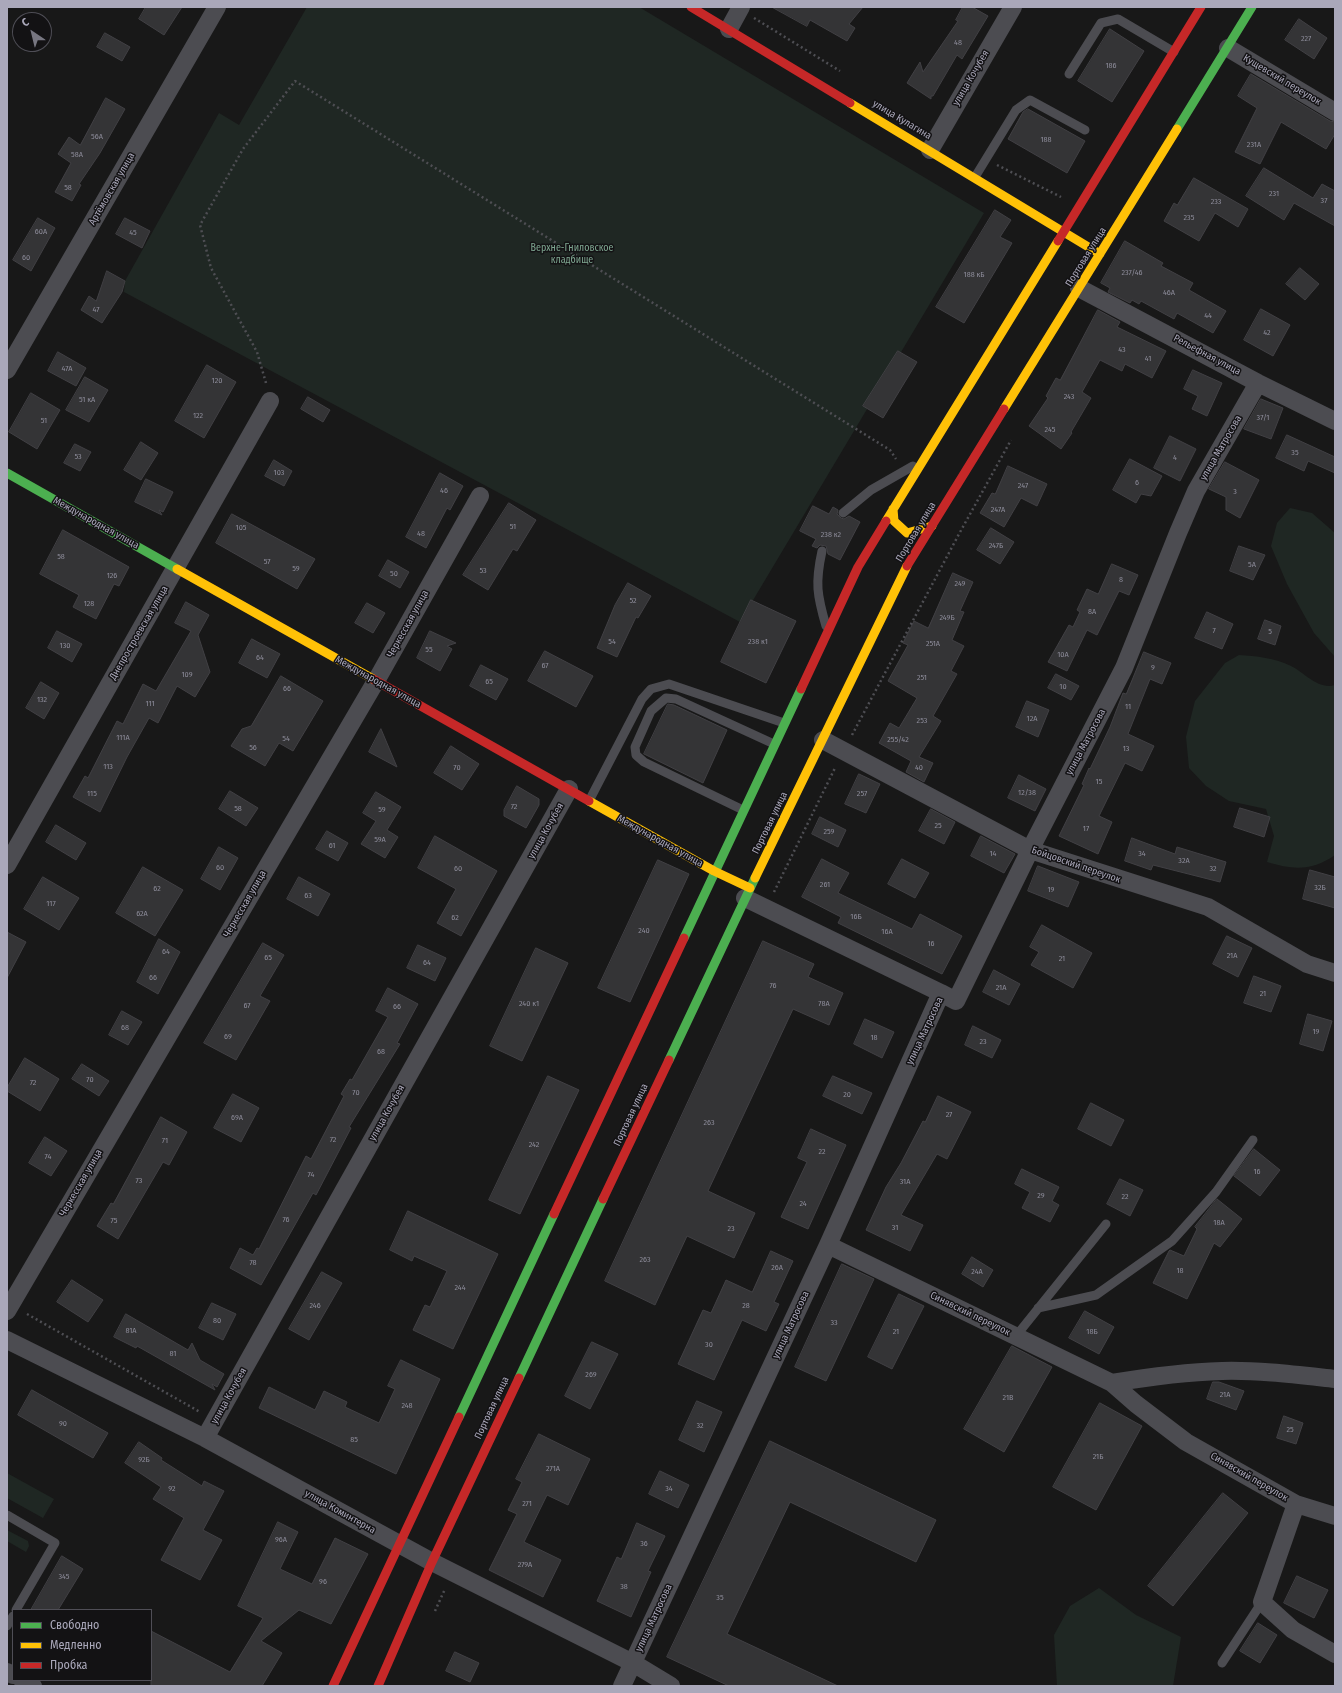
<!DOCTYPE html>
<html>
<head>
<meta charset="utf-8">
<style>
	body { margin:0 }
	#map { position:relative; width:1342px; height:1693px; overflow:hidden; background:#181818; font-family:"Fira Sans Condensed",sans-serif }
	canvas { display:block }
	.frame { position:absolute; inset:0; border:8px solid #aaa8ba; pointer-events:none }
	.legend { position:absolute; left:12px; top:1609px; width:140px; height:72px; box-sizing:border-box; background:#131214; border:1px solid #4f4e56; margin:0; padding:5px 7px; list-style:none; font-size:12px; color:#aaa8ba }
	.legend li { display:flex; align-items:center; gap:8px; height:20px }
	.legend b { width:20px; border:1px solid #4f4e56 }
	.north { position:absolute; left:12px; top:12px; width:40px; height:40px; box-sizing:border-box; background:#131214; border:1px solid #4f4e56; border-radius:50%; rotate:325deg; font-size:11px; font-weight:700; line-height:16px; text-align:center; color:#aaa8ba }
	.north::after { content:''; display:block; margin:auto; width:14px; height:18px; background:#777681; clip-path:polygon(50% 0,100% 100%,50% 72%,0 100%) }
</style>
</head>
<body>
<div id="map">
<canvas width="1342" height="1693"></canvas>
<div class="frame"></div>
<ul class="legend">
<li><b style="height:5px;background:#4caf50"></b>Свободно</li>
<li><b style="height:5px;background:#ffc107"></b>Медленно</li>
<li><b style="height:5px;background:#c62828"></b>Пробка</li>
</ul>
<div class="north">С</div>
</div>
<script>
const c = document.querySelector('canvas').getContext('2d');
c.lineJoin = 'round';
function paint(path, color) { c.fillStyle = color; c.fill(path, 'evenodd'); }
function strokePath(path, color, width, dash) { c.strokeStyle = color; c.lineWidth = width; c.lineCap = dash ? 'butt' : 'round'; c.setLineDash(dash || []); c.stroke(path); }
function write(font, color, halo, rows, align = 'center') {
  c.font = font + ' "Fira Sans Condensed",sans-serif'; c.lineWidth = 3; c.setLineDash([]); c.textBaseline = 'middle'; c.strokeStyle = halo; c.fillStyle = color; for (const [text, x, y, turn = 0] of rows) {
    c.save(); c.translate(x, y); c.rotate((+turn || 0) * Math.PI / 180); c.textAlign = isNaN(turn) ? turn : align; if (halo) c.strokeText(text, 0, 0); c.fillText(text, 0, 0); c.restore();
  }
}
const green = new Path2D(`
	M307 7H639L984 213 740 622 124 292 125 281 219 113 239 125Z
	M1290 508 1312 513 1335 533V657L1314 633 1287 584 1271 546 1277 523Z
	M1239 655C1256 656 1275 658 1291 666 1305 673 1318 690 1335 685V855C1312 871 1294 870 1267 862L1274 836 1266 809 1229 801 1206 786 1189 768 1186 737 1195 701 1225 663Z
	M7 1473 54 1499 43 1518 7 1498Z
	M7 1530 28 1541 29 1546 26 1552 7 1541Z
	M1099 1588 1136 1615 1181 1637 1173 1686H1057L1054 1635 1070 1606Z`);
const building = new Path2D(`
	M146 7H182L164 35 139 19Z
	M772 7H863L849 24 855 28 847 41 810 20 807 26Z
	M963 7H972L988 16 962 59 957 55 933 96H931V99L907 83 920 62 923 72 958 21 956 20Z
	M1299 19 1327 38 1314 59 1285 40Z
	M1110 29 1144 51 1112 102 1078 81Z
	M105 33 130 47 122 61 97 47Z
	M1251 74 1330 121 1335 122V134L1326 149 1281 122 1260 164 1235 152 1257 108 1238 96Z
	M106 98 125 109 100 153 79 184 81 185 72 201 55 192 71 163 58 154 69 137 80 145Z
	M1028 109 1085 141 1067 173 1008 139 1023 112Z
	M1264 168 1313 198 1322 184 1335 191V226L1294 203 1284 220 1246 196Z
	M1194 178 1248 209 1238 227 1215 213 1199 241 1164 221 1174 203 1177 205Z
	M995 210 1011 220 1000 237 1012 243 964 323 936 307Z
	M38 218 55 228 31 271 13 260Z
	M125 218 150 231 142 248 116 234Z
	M1125 241 1163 263 1161 266 1193 283 1189 290 1226 311 1213 333 1177 313 1174 319 1141 301 1139 304 1132 300 1130 303 1108 292 1110 288 1101 283Z
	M1300 268 1319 284 1305 300 1286 284Z
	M107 271 125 281 122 292 102 323 81 310 89 296 96 301Z
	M1261 309 1290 325 1273 356 1244 340Z
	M1098 310 1120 322 1117 327 1166 351 1152 378 1125 364 1122 371 1100 360 1082 392 1091 398 1071 432 1072 433 1061 449 1029 426 1048 398 1046 396 1056 378 1060 380Z
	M898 351 917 362 883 418 863 406Z
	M58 352 86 368 76 386 48 371Z
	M207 365 236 382 204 438 175 421Z
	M1193 370 1222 383 1207 416 1192 409 1198 396 1184 389Z
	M85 377 108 390 89 422 66 410Z
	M31 393 60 410 37 449 9 432Z
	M308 397 330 410 323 422 301 409Z
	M1261 399 1283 408 1271 439 1244 429Z
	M1287 435 1335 457V473L1308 461 1304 471 1276 458Z
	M1170 436 1196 449 1180 481 1154 468Z
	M141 442 158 453 141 480 124 470Z
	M75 444 91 452 80 471 64 463Z
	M1130 459 1162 476 1151 496 1141 494 1136 503 1113 490Z
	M274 460 292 471 284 486 265 476Z
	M1225 462 1259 480 1240 518 1226 510V497L1209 489Z
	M1008 466 1047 484 1037 506 1021 498 1004 527 980 513 992 493 995 494Z
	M440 473 463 486 450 510 447 508 426 548 406 537Z
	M146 479 173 492 163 512 159 510 162 515 135 502Z
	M509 503 536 520 517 551 513 549 488 590 463 575Z
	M813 506 829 514 833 507 838 510 837 514 841 518 844 519 849 516 860 522 840 560 828 554 826 546 820 545 817 548 812 546 816 539 800 531Z
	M232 514 315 559 297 589 216 543Z
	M991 528 1014 542 1000 564 977 550Z
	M63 530 129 567 119 586 114 584 96 619 73 607 79 595 40 574Z
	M1239 546 1265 555 1253 580 1230 571Z
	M388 560 409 572 400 588 379 576Z
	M1112 564 1138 575 1129 595 1119 591 1097 635 1087 630 1067 671 1048 662 1069 625 1073 627 1080 612 1077 610 1087 589 1098 594Z
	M953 573 973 582 960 611 964 612 952 640 964 646 951 671 957 674 933 716 941 721 919 757 933 763 924 782 906 772 911 761 879 743 890 723 899 728 917 698 888 681 908 645 903 643 914 621 928 628Z
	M628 583 651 596 638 618 636 617 617 657 597 648 615 605Z
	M751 600 796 621 766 683 721 662Z
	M186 602 209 615 198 635 210 672 195 697 177 686 158 723 149 718 127 757 100 812 73 797 85 776 88 778 117 721 123 724 143 684 156 691 191 631 175 623Z
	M367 603 385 613 373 633 355 623Z
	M1207 612 1233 624 1222 649 1195 638Z
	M1265 620 1281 626 1275 645 1258 639Z
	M57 631 82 644 72 662 48 648Z
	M430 631 456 643 447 646 452 649 440 671 417 658Z
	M252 639 280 654 267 678 239 663Z
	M545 651 593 676 576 707 528 681Z
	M1144 652 1171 663 1162 684 1150 679 1128 734 1154 746 1142 771 1125 763 1099 816 1112 822 1098 854 1059 836 1084 785 1082 784 1089 768 1090 769 1110 727 1123 693 1126 694Z
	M481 665 508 679 496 700 470 686Z
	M1056 674 1079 686 1071 700 1048 688Z
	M281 676 323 701 293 751 279 743 265 766 231 746 242 729 251 726Z
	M41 682 59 693 44 719 26 708Z
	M1027 701 1049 710 1038 737 1016 727Z
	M668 704 674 705 727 730 703 783 644 754Z
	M381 729 397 767 369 752Z
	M451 746 479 764 462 790 434 773Z
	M859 774 880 784 866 813 845 804Z
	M1019 775 1046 789 1035 811 1008 798Z
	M517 786 539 799V805L526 828 504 816V810Z
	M230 791 258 808 246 826 219 809Z
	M376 792 401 807 387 830 398 837 385 858 361 844 376 821 363 813Z
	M1240 808 1270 817 1264 837 1234 827Z
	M931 809 955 822 944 844 919 831Z
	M820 817 846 830 838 847 812 834Z
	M56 825 86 843 76 860 46 842Z
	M327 831 348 843 338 861 316 849Z
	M435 836 497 871 461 936 437 923 456 889 418 868Z
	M981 836 1015 854 1004 873 971 856Z
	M1132 838 1175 854 1177 847 1226 862 1220 882 1153 865 1151 870 1125 861Z
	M219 847 238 858 220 890 201 879Z
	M822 859 849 873 838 893 912 929 920 914 962 936 942 974 838 923 841 917 802 897Z
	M902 859 929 873 915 898 888 884Z
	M658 860 689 874 630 1002 598 988Z
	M1038 866 1079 882 1068 907 1028 891Z
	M143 867 183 890 155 936 116 913Z
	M1310 870 1335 877V908L1303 899Z
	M43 877 79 898 59 930 24 909Z
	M299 877 330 894 318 916 287 899Z
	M1042 925 1092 953 1073 988 1031 965 1039 952 1030 947Z
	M7 932 26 942 7 978Z
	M1227 936 1252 948 1238 977 1213 964Z
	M159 939 180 952 158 994 137 982Z
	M763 941 814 964 808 977 843 993 829 1025 793 1009 708 1191 755 1213 734 1258 687 1236 655 1305 605 1281Z
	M263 943 284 955 260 996 270 1001 236 1060 204 1043Z
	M418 945 446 958 435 981 407 968Z
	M536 948 568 963 522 1061 490 1046Z
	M994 970 1020 984 1009 1005 983 992Z
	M1254 976 1281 986 1271 1012 1244 1003Z
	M388 988 418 1004 397 1043 400 1044 349 1127 351 1128 316 1195 313 1193 261 1285 230 1268 240 1248 253 1255 257 1248 259 1249 306 1156 311 1159 344 1096 341 1094 350 1079 352 1080 388 1017 376 1011Z
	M122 1011 142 1022 128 1045 109 1035Z
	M1308 1014 1332 1021 1323 1051 1300 1044Z
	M865 1019 894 1032 882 1058 854 1044Z
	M973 1026 1001 1040 992 1058 965 1045Z
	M25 1058 59 1079 40 1111 7 1091V1088Z
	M82 1064 109 1081 99 1096 72 1079Z
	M548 1076 579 1090 520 1214 489 1200Z
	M833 1076 872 1093 862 1114 823 1096Z
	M233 1094 259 1108 241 1142 214 1128Z
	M938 1096 971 1112 947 1159 937 1154 901 1215 923 1225 910 1251 866 1230 886 1187 901 1163 923 1121 925 1122Z
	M1091 1103 1124 1120 1111 1146 1078 1129Z
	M161 1117 187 1132 169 1165 163 1162 118 1239 97 1226 111 1203 113 1204Z
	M811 1129 846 1145 808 1229 781 1217 807 1162 798 1158Z
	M45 1137 67 1151 51 1176 29 1163Z
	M1254 1149 1280 1170 1260 1196 1234 1176Z
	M1022 1169 1059 1187 1052 1201 1059 1205 1050 1222 1022 1208 1030 1192 1015 1184Z
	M1120 1179 1143 1190 1130 1216 1107 1204Z
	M1217 1199 1242 1219 1220 1247 1214 1243 1187 1299 1153 1283 1169 1251 1170 1250 1184 1256 1197 1229 1195 1227Z
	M408 1211 498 1254 453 1349 413 1330 425 1305 430 1307 447 1271 414 1256 412 1261 390 1250Z
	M771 1251 793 1261 774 1302 779 1304 766 1331 742 1320 714 1380 678 1364 703 1310 711 1313 726 1280 752 1292Z
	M972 1257 993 1270 983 1287 962 1274Z
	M842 1264 874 1279 826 1381 795 1367Z
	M322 1272 342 1283 309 1340 289 1329Z
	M72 1280 103 1300 88 1322 57 1302Z
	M899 1294 924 1306 892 1369 868 1357Z
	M212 1303 236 1314 223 1340 199 1328Z
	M1085 1311 1114 1327 1099 1354 1069 1338Z
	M126 1314 188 1350 192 1343 200 1360 224 1374 217 1387 212 1384 215 1390 137 1346 136 1348 114 1337Z
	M592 1342 618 1354 590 1409 565 1396Z
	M1012 1346 1052 1367 1004 1452 964 1429Z
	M401 1360 440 1379 396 1474 259 1408 269 1387 315 1410 324 1391 347 1402 345 1407 379 1423 395 1389 388 1386Z
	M1213 1382H1219L1244 1391 1236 1410 1207 1399Z
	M32 1390 108 1433 93 1458 18 1415Z
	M697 1401 722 1412 704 1452 679 1440Z
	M1100 1403 1142 1426 1096 1510 1053 1487Z
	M1284 1416 1303 1423 1296 1444 1277 1438Z
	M539 1434 590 1459 568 1505 547 1495 524 1542 561 1560 543 1597 489 1570 517 1514 508 1510 522 1482 516 1479Z
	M770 1441 936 1520 916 1562 790 1502 727 1634 838 1686H729L667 1657Z
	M139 1442 162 1458 161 1460 202 1486 204 1481 224 1491 203 1530 222 1540 200 1580 161 1560 184 1518 153 1499 161 1487 125 1463Z
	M660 1471 689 1485 678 1508 649 1494Z
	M1223 1493 1248 1513 1173 1606 1148 1586Z
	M278 1522 298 1532 280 1569 312 1584 335 1538 368 1554 331 1624 299 1610 261 1641 282 1653 262 1686H151V1631L230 1672 263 1618 238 1606Z
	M637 1523 665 1536 648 1571 651 1572 631 1617 597 1601 617 1557 621 1559Z
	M62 1556 83 1569 58 1610H31Z
	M1297 1576 1328 1590 1314 1618 1284 1603Z
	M1258 1623 1277 1635 1260 1663 1240 1651Z
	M455 1652 479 1663 470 1682 446 1671Z`);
const path = new Path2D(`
	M754 18 840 71
	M997 165 1061 197
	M266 383 257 352 211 268 200 225 243 149 295 81 890 450 896 459
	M852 735 959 534 1011 440
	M774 892 835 768
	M27 1314 200 1412
	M435 1611 445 1589`);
const lane = new Path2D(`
	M1069 74 1101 23 1118 19 1174 52
	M975 177 1016 110 1030 100 1085 130
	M843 513 871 490 913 466
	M822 551C815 583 817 595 826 626
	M589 801 642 699 651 689 669 684 784 723
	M743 810 644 762 636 755 635 747 651 711 666 698 676 699 774 744
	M1038 1308 1096 1295 1172 1241 1216 1192 1253 1140
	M1016 1336 1106 1224
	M7 1515 55 1543 16 1610
	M7 1626 13 1616
	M1222 1663 1262 1602`);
const street = new Path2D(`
	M729 29 741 7
	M1228 48 1335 112
	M930 150 1013 7
	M1079 288 1258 383 1335 421
	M7 370 217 7
	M823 740 1030 850 1208 907 1307 964 1335 973
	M7 865 270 401
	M745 898 941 993
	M828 1245 1112 1383 1136 1404 1186 1442 1296 1504 1335 1516
	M7 1311 376 681 480 496
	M7 1340 205 1438 432 1562 633 1663 671 1686
	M1112 1383C1148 1377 1185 1372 1222 1371 1259 1370 1298 1375 1335 1379
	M205 1438 569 789
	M1296 1504 1262 1602 1293 1630 1335 1654
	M7 1672 13 1675
	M22 1680 33 1686
	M622 1686 828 1245 941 993 956 1001 1030 850 1124 668 1178 533 1196 491 1258 383`);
const fast = new Path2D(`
	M1177 129 1252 7
	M7 473 177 569
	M684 938 801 689
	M669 1060 755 878
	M519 1378 603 1199
	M459 1417 554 1214`);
const slow = new Path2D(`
	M850 103 1100 254
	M1004 409 1177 129
	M893 509 894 521 907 533 932 526
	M886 521 1058 241
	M177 569 373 679
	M589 801 714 871 750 888
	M755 878 907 566`);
const jam = new Path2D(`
	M691 7 850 103
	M1058 241 1201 7
	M907 566 1004 409
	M373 679 589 801
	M801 689 858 567 886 521
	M603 1199 669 1060
	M554 1214 684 938
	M333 1686 459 1417
	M378 1686 432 1562 519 1378`);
const numberNames = [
	["227",1306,39],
	["48",958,43],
	["186",1111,66],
	["56А",97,137],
	["188",1046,140],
	["231А",1254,145],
	["58А",77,155],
	["58",68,188],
	["231",1274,194],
	["37",1324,201],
	["233",1216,202],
	["235",1189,218],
	["60А",41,232],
	["45",133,233],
	["60",26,258],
	["237/46",1132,273],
	["188 кБ",974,275],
	["46А",1169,293],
	["47",96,310],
	["44",1208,316],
	["42",1267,333],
	["43",1122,350],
	["41",1148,359],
	["47А",67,369],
	["120",217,381],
	["243",1069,397],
	["51 кА",87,400],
	["122",198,416],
	["37/1",1263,418],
	["51",44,421],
	["245",1050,430],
	["35",1295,453],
	["53",78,457],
	["4",1175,458],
	["103",279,473],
	["6",1137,483],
	["247",1023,486],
	["46",444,491],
	["3",1235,492],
	["247А",998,510],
	["51",513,527],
	["105",241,528],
	["48",421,534],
	["238 к2",831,535],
	["247Б",996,546],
	["58",61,557],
	["57",267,562],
	["5А",1252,565],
	["59",296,569],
	["53",483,571],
	["50",394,574],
	["126",112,576],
	["8",1121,580],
	["249",960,584],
	["52",633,601],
	["128",89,604],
	["8А",1092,612],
	["249Б",947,618],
	["7",1214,631],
	["5",1270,632],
	["54",612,642],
	["238 к1",758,642],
	["251А",933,644],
	["130",65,646],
	["55",429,650],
	["10А",1063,655],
	["64",260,658],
	["67",545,666],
	["9",1153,668],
	["109",187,675],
	["251",922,678],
	["65",489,682],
	["10",1063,687],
	["66",287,689],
	["132",42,700],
	["111",150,704],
	["11",1128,707],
	["12А",1032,719],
	["253",922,721],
	["111А",123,738],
	["54",286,739],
	["255/42",898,740],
	["56",253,748],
	["13",1126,749],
	["113",108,767],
	["70",457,768],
	["40",919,768],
	["15",1099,782],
	["12/38",1027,793],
	["115",92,794],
	["257",862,794],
	["72",514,807],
	["58",238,809],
	["59",382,810],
	["25",938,826],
	["17",1086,829],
	["259",829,832],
	["59А",380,840],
	["61",332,846],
	["14",993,854],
	["34",1142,854],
	["32А",1184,861],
	["60",220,868],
	["60",458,869],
	["32",1213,869],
	["261",825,885],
	["32Б",1320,888],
	["62",157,889],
	["19",1051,890],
	["63",308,896],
	["117",51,904],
	["62А",142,914],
	["16Б",856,917],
	["62",455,918],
	["240",644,931],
	["16А",887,932],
	["16",931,944],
	["64",166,952],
	["21А",1232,956],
	["65",268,958],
	["21",1062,959],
	["64",427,963],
	["66",153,978],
	["76",773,986],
	["21А",1001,988],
	["21",1263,994],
	["240 к1",529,1004],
	["78А",824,1004],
	["67",247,1006],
	["66",397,1007],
	["68",125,1028],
	["19",1316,1032],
	["69",228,1037],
	["18",874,1038],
	["23",983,1042],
	["68",381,1052],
	["70",90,1080],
	["72",33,1083],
	["70",356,1093],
	["20",847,1095],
	["27",949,1115],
	["69А",237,1118],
	["263",709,1123],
	["72",333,1140],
	["71",165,1141],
	["242",534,1145],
	["22",822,1152],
	["74",48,1157],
	["16",1257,1172],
	["74",311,1175],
	["73",139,1181],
	["31А",905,1182],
	["29",1041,1196],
	["22",1125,1197],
	["24",803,1204],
	["76",286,1220],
	["75",114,1221],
	["18А",1219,1223],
	["31",895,1228],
	["23",731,1229],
	["263",645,1260],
	["78",253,1263],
	["26А",777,1268],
	["18",1180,1271],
	["24А",977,1272],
	["244",460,1288],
	["246",315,1306],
	["28",746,1306],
	["80",217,1321],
	["33",834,1323],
	["81А",131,1331],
	["21",896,1332],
	["18Б",1092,1332],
	["30",709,1345],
	["81",173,1354],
	["269",591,1375],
	["21А",1225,1395],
	["21В",1008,1398],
	["248",407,1406],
	["90",63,1424],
	["32",700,1426],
	["25",1290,1430],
	["85",354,1440],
	["21Б",1098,1457],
	["92Б",144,1460],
	["271А",553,1469],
	["92",172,1489],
	["34",669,1489],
	["271",527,1504],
	["96А",281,1540],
	["36",644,1544],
	["279А",525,1565],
	["345",64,1577],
	["96",323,1582],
	["38",624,1587],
	["35",720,1598]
];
const streetNames = [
	["улица Кочубея",971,78,-60],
	["Кущевский переулок",1282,80,31],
	["улица Кулагина",902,120,31],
	["Артёмовская улица",112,189,-60],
	["Портовая улица",1086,257,-58],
	["Рельефная улица",1207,355,28],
	["улица Матросова",1221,448,-60],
	["Международная улица",96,523,29],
	["Портовая улица",916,532,-59],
	["Черкесская улица",408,624,-61],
	["Днепростроевская улица",139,633,-60],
	["Международная улица",378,682,29],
	["улица Матросова",1086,742,-62],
	["Портовая улица",770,823,-64],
	["улица Кочубея",546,831,-61],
	["Международная улица",660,841,29],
	["Бойцовский переулок",1076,865,19],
	["Черкесская улица",245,904,-60],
	["улица Матросова",925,1031,-65],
	["улица Кочубея",387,1113,-61],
	["Портовая улица",631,1115,-65],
	["Черкесская улица",81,1183,-60],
	["Синявский переулок",970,1314,26],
	["улица Матросова",791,1325,-65],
	["улица Кочубея",229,1396,-61],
	["Портовая улица",492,1408,-65],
	["Синявский переулок",1249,1477,30],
	["улица Коминтерна",340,1512,29],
	["улица Матросова",654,1618,-65]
];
const parkNames = [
	["Верхне-Гниловское",572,248],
	["кладбище",572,260]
];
paint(green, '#1f2723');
paint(building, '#343436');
strokePath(building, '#414044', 1);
strokePath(path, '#4e4e53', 2.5, [2, 3]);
strokePath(lane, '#4c4c51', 9);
strokePath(street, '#4c4c51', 18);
strokePath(fast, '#4caf50', 9);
strokePath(slow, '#ffc107', 9);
strokePath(jam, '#c62828', 9);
write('8px', '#8c8b99', null, numberNames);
write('10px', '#aaa8ba', '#131214', streetNames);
write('10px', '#7ea690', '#131214', parkNames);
</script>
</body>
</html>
